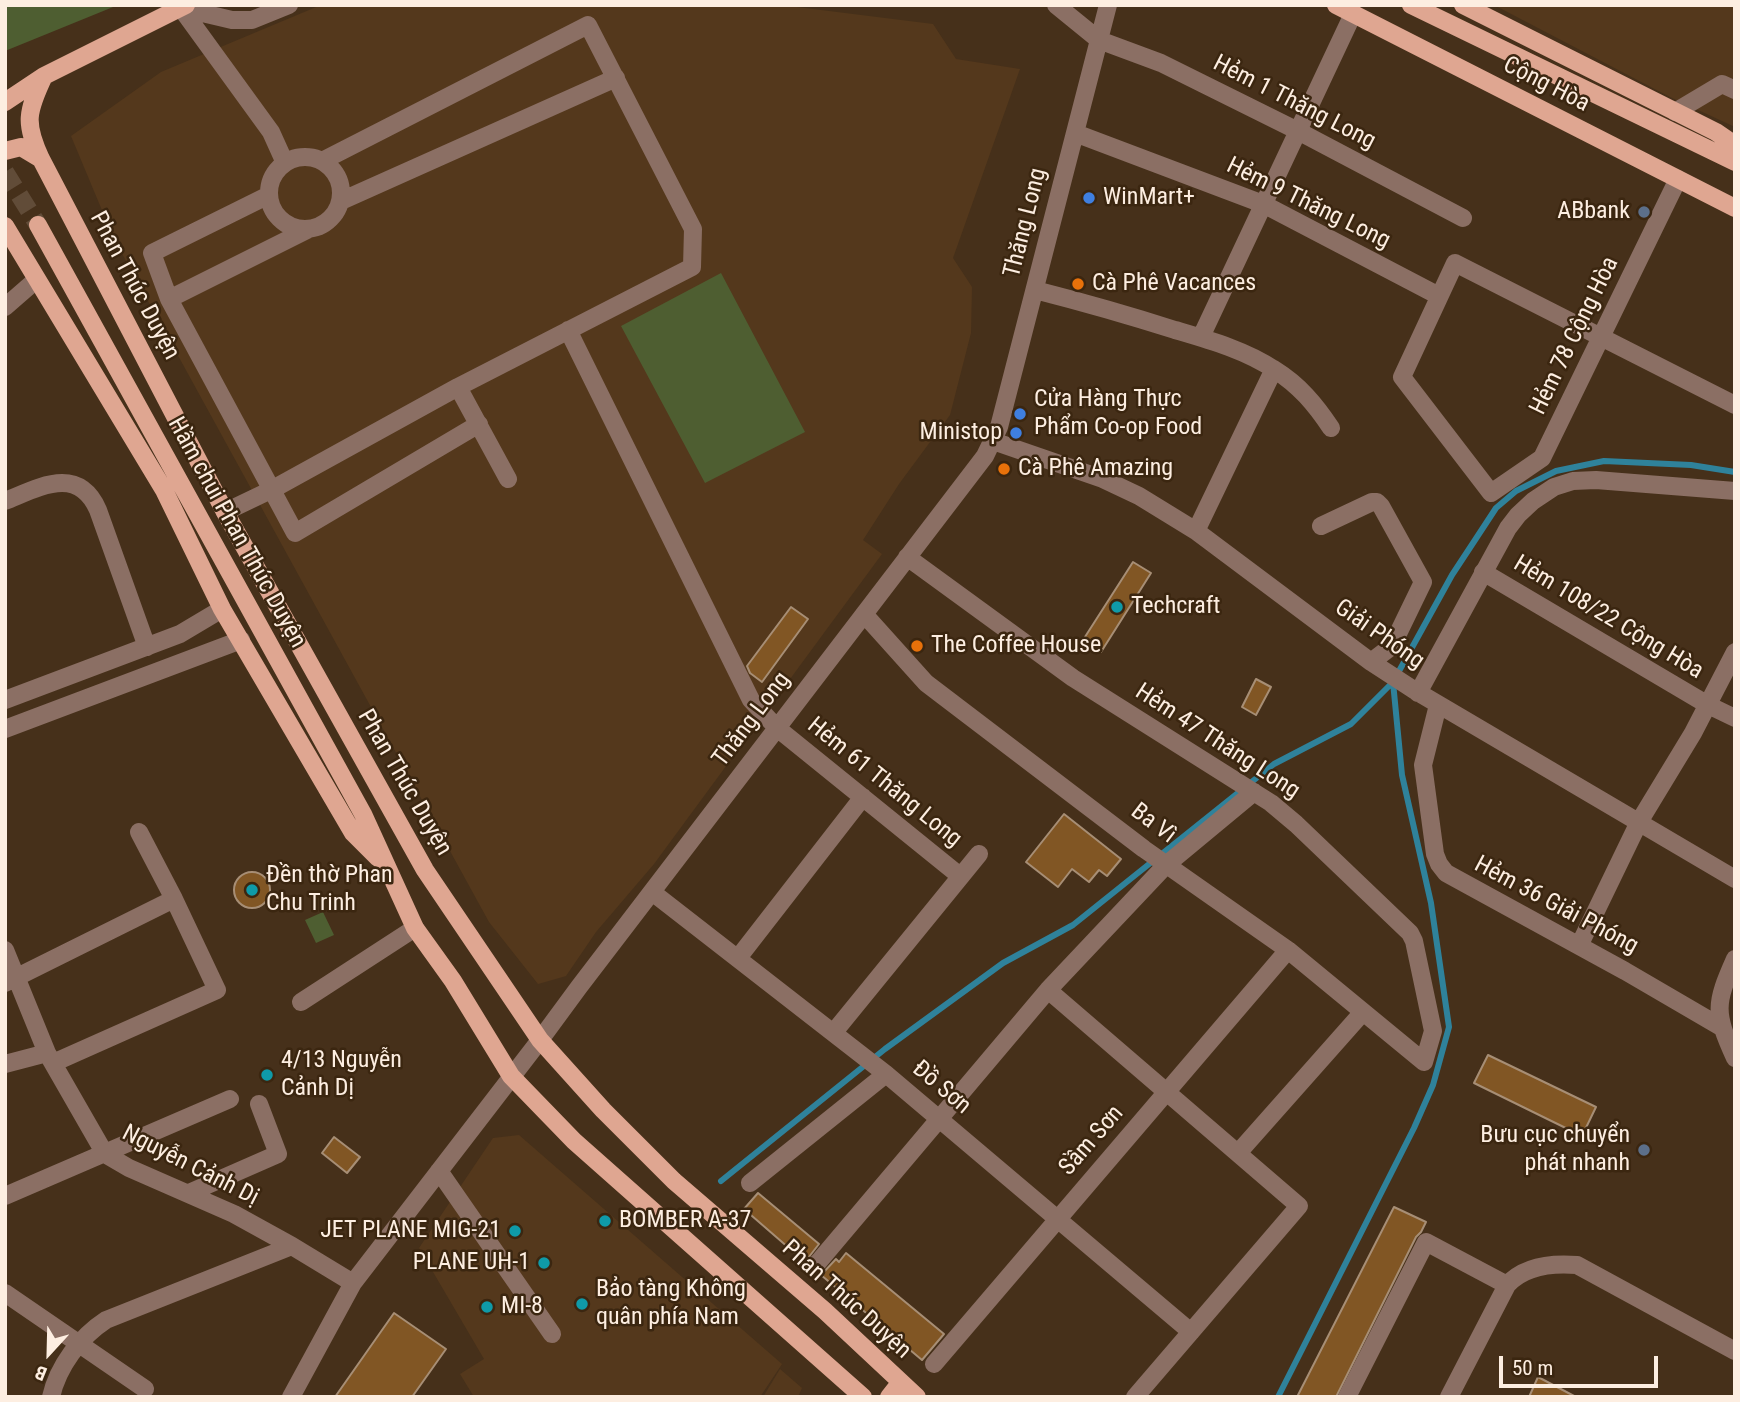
<!DOCTYPE html>
<html>
<head>
<meta charset="utf-8">
<style>
	body { margin:0 }
	#map { position:relative; width:1740px; height:1402px; overflow:hidden; background:#46301a; font-family:"Roboto Condensed",sans-serif }
	canvas { display:block }
	.frame { position:absolute; inset:0; border:7px solid #fdeee1; pointer-events:none }
	.north { position:absolute; left:14px; top:1318px; width:70px; height:70px; -webkit-text-stroke:5px #3b2610; paint-order:stroke; rotate:202deg; font-size:19px; font-weight:700; line-height:28px; text-align:center; color:#fdeee1 }
	.north::after { content:''; display:block; margin:auto; width:24px; height:32px; background:#fdeee1; clip-path:polygon(50% 0,100% 100%,50% 72%,0 100%) }
	.scale { position:absolute; left:1499px; top:1356px; width:159px; height:32px; box-sizing:border-box; border:4px solid #fdeee1; border-top:0; padding-left:9px; font-size:21px; line-height:24px; white-space:nowrap; color:#fdeee1; -webkit-text-stroke:5px #3b2610; paint-order:stroke }
</style>
</head>
<body>
<div id="map">
<canvas width="1740" height="1402"></canvas>
<div class="frame"></div>
<div class="north">B</div>
<div class="scale">50 m</div>
</div>
<script>
const c = document.querySelector('canvas').getContext('2d');
c.lineJoin = 'round';
function paint(path, color) { c.fillStyle = color; c.fill(path, 'evenodd'); }
function strokePath(path, color, width, dash) { c.strokeStyle = color; c.lineWidth = width; c.lineCap = dash ? 'butt' : 'round'; c.setLineDash(dash || []); c.stroke(path); }
function write(font, color, halo, rows, align = 'center') {
  c.font = font + ' "Roboto Condensed",sans-serif'; c.lineWidth = 5; c.setLineDash([]); c.textBaseline = 'middle'; c.strokeStyle = halo; c.fillStyle = color; for (const [text, x, y, turn = 0] of rows) {
    c.save(); c.translate(x, y); c.rotate((+turn || 0) * Math.PI / 180); c.textAlign = isNaN(turn) ? turn : align; if (halo) c.strokeText(text, 0, 0); c.fillText(text, 0, 0); c.restore();
  }
}
const built = new Path2D(`
	M321 5H781L933 24 956 59 1020 69 953 258 972 287 971 333 950 415 899 484 863 540 882 554 654 864 596 932 566 976 538 984 489 922 114 239 71 136 161 72Z
	M1494 5H1735V127L1670 97Z
	M519 1135 782 1364 760 1397H474L460 1374 484 1359 419 1248 493 1138Z
	M780 1369 802 1388 798 1397H763Z`);
const green = new Path2D(`
	M5 5H118L5 51Z
	M721 273 805 432 705 483 621 326Z
	M323 912 334 935 316 943 305 920Z`);
const stream = new Path2D(`
	M721 1181 885 1049 1003 963 1073 925 1274 764 1351 724 1393 682 1452 575 1477 537 1496 508 1516 491 1556 471 1604 461 1691 465 1735 472
	M1278 1397 1414 1128 1433 1085 1449 1027 1431 903 1402 775 1393 682`);
const building = new Path2D(`
	M1133 562 1151 573 1101 652 1083 640Z
	M791 607 808 619 762 682 750 673 747 666Z
	M1256 679 1271 687 1256 715 1242 707Z
	M1064 814 1121 859 1107 876 1099 870 1089 882 1072 869 1058 887 1026 862Z
	M234 890a18 18 0 1 1 36 0a18 18 0 1 1-36 0Z
	M1488 1055 1596 1107 1582 1136 1474 1083Z
	M334 1137 360 1157 347 1173 322 1153Z
	M758 1193 819 1244 805 1262 744 1209Z
	M1394 1207 1426 1222 1421 1232 1416 1237 1336 1397H1297Z
	M846 1253 944 1334 922 1360 821 1275 836 1259 839 1262Z
	M394 1313 446 1349 412 1397H335Z
	M1538 1377 1576 1397H1529Z`);
const majorTunnel = new Path2D(`
	M5 172 38 225`);
const minor = new Path2D(`
	M1056 5 1099 40 1161 63 1298 131 1463 218
	M181 8 271 132 285 163
	M181 8 232 20H252L289 5
	M1675 112 1722 84 1735 90
	M1075 133 1263 204 1439 296
	M269 193a36 36 0 1 1 72 0a36 36 0 1 1-72 0Z
	M1678 179 1542 458 1491 493 1402 377 1455 263 1735 405
	M269 195 152 253 169 299 295 533 479 424
	M341 201 616 78
	M1035 290C1082 302 1128 315 1175 330 1209 340 1245 350 1275 370 1299 385 1315 404 1331 428
	M169 299 307 230
	M5 307 36 280
	M568 330 751 700 777 728 960 876
	M1201 337 1353 14
	M458 387 508 479
	M993 441 1103 479 1139 496 1196 531 1371 662 1414 690 1735 879
	M5 501C38 488 78 464 98 510L147 647
	M225 512 273 489 458 387 692 267 693 229 588 25 322 161
	M1321 526 1372 502H1377L1381 506 1423 582 1392 646 1371 662
	M1196 531 1274 369
	M1483 572 1708 705 1735 718
	M864 614 926 683 1144 849 1288 950 1424 1062 1433 1031 1414 941 1410 933 1296 824 1271 803 1073 678 907 557
	M1418 693 1508 528 1518 515 1533 501 1554 487 1573 481 1596 480 1735 491
	M5 700 180 634 222 609
	M1438 705 1423 765 1435 854 1439 864 1446 873 1625 971 1721 1027
	M5 729 241 640
	M652 892 886 1074 1191 1332
	M1579 946 1639 822 1693 733 1735 652
	M5 950 47 1053
	M738 958 863 797
	M1735 959C1715 1004 1714 1012 1735 1058
	M5 983 174 899 139 832
	M1048 990 1299 1206 1135 1397
	M301 1002 415 928
	M834 1032 979 854
	M53 1063 217 990 174 899
	M5 1064 47 1053 105 1154 129 1168 234 1214 292 1246 353 1283
	M1238 1153 1363 1012
	M439 1171 552 1334
	M750 1183 886 1074
	M189 1193 278 1154 259 1104
	M5 1196 230 1099
	M815 1266 1048 990 1166 865 1254 792
	M5 1293 145 1389
	M934 1364 1288 950
	M51 1397C58 1366 80 1337 106 1320L292 1246
	M291 1397 353 1283 540 1040 579 987 985 456 999 427 1108 5
	M1347 1397 1426 1242 1507 1285
	M1449 1397 1507 1285C1524 1266 1552 1263 1577 1265L1735 1351`);
const major = new Path2D(`
	M1336 5 1735 208
	M1411 5 1735 162
	M1463 5 1716 132 1735 145
	M44 76C27 112 24 123 41 159L225 512 425 870 540 1040 603 1110 674 1181 825 1311 917 1397
	M5 102 44 76 186 5
	M5 151 21 147 41 159
	M38 225 363 814 415 928 453 981 511 1076 574 1141 863 1397
	M5 226 164 490 222 609 353 833 378 858
	M889 1397 900 1383`);
const markers = [
	[1089,198,7,"#3f7fe0"],
	[1644,212,7,"#5c6f8a"],
	[1078,284,7,"#e8710a"],
	[1020,414,7,"#3f7fe0"],
	[1016,433,7,"#3f7fe0"],
	[1004,469,7,"#e8710a"],
	[1117,607,7,"#0f9aa8"],
	[917,646,7,"#e8710a"],
	[252,890,7,"#0f9aa8"],
	[267,1075,7,"#0f9aa8"],
	[1644,1150,7,"#5c6f8a"],
	[605,1221,7,"#0f9aa8"],
	[515,1231,7,"#0f9aa8"],
	[544,1263,7,"#0f9aa8"],
	[582,1304,7,"#0f9aa8"],
	[487,1307,7,"#0f9aa8"]
];
const streetNames = [
	["Cộng Hòa",1546,85,27],
	["Hẻm 1 Thăng Long",1294,103,27],
	["Hẻm 9 Thăng Long",1308,204,26],
	["Thăng Long",1026,223,-76],
	["Phan Thúc Duyện",134,286,62],
	["Hẻm 78 Cộng Hòa",1575,336,-64],
	["Hầm chui Phan Thúc Duyện",236,533,61],
	["Hẻm 108/22 Cộng Hòa",1608,618,31],
	["Giải Phóng",1379,635,35],
	["Thăng Long",752,720,-53],
	["Hẻm 47 Thăng Long",1217,742,33],
	["Phan Thúc Duyện",404,783,60],
	["Hẻm 61 Thăng Long",884,783,39],
	["Ba Vì",1153,824,37],
	["Hẻm 36 Giải Phóng",1556,906,28],
	["Đồ Sơn",941,1088,40],
	["Sầm Sơn",1092,1141,-49],
	["Nguyễn Cảnh Dị",190,1166,27],
	["Phan Thúc Duyện",846,1300,42]
];
const poiNames = [
	["WinMart+",1103,198],
	["ABbank",1630,212,"right"],
	["Cà Phê Vacances",1092,284],
	["Cửa Hàng Thực",1034,400],
	["Phẩm Co-op Food",1034,428],
	["Ministop",1002,433,"right"],
	["Cà Phê Amazing",1018,469],
	["Techcraft",1131,607],
	["The Coffee House",931,646],
	["Đền thờ Phan",266,876],
	["Chu Trinh",266,904],
	["4/13 Nguyễn",281,1061],
	["Cảnh Dị",281,1089],
	["Bưu cục chuyển",1630,1136,"right"],
	["phát nhanh",1630,1164,"right"],
	["BOMBER A-37",619,1221],
	["JET PLANE MIG-21",501,1231,"right"],
	["PLANE UH-1",530,1263,"right"],
	["Bảo tàng Không",596,1290],
	["quân phía Nam",596,1318],
	["MI-8",501,1307]
];
paint(built, '#54381c');
paint(green, '#4e5e31');
strokePath(stream, '#2f829b', 6);
paint(building, '#815624');
strokePath(building, '#a78e75', 2);
strokePath(majorTunnel, '#614c38', 18, [18, 9]);
strokePath(minor, '#8b6f64', 18);
strokePath(major, '#dfa691', 18);
for (const [x, y, r, color] of markers) { const dot = new Path2D(); dot.arc(x, y, r, 0, 2 * Math.PI); c.fillStyle = color; c.fill(dot); strokePath(dot, '#3b2610', 2.5); }
write('24px', '#fdeee1', '#3b2610', streetNames);
write('24px', '#fdeee1', '#3b2610', poiNames, 'left');
</script>
</body>
</html>
